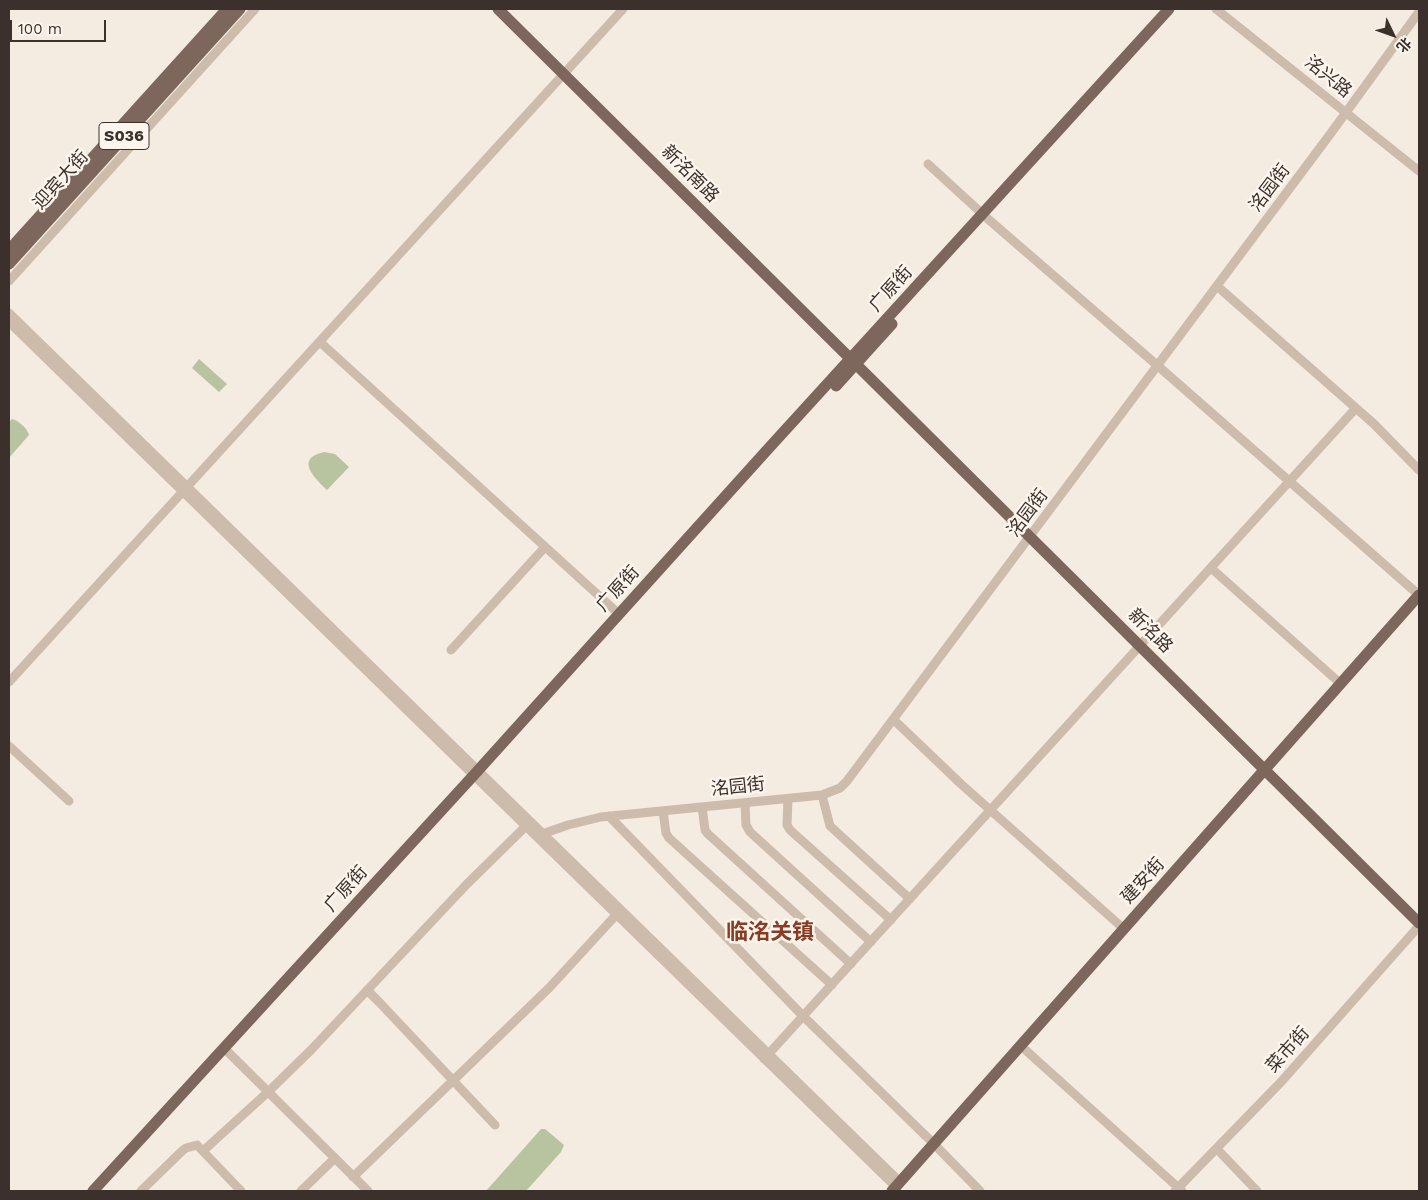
<!DOCTYPE html>
<html>
<head>
<meta charset="utf-8">
<style>
	body { margin:0 }
	#map { position:relative; width:1428px; height:1200px; overflow:hidden; background:#f4ebe1; font-family:"Work Sans","Noto Sans SC",sans-serif }
	canvas { display:block }
	.frame { position:absolute; inset:0; border:10px solid #3b302b; pointer-events:none }
	.north { position:absolute; left:1368px; top:10px; width:50px; height:50px; -webkit-text-stroke:4px #fbf5ee; paint-order:stroke; rotate:132deg; font-size:14px; font-weight:700; line-height:20px; text-align:center; color:#3b302b }
	.north::after { content:''; display:block; margin:auto; width:18px; height:22px; background:#3b302b; clip-path:polygon(50% 0,100% 100%,50% 72%,0 100%) }
	.scale { position:absolute; left:10px; top:20px; width:96px; height:22px; box-sizing:border-box; border:2px solid #3b302b; border-top:0; padding-left:6px; font-size:15px; line-height:18px; white-space:nowrap; color:#3b302b; -webkit-text-stroke:4px #fbf5ee; paint-order:stroke }
</style>
</head>
<body>
<div id="map">
<canvas width="1428" height="1200"></canvas>
<div class="frame"></div>
<div class="north">北</div>
<div class="scale">100 m</div>
</div>
<script>
const c = document.querySelector('canvas').getContext('2d');
c.lineJoin = 'round';
function paint(path, color) { c.fillStyle = color; c.fill(path, 'evenodd'); }
function strokePath(path, color, width, dash) { c.strokeStyle = color; c.lineWidth = width; c.lineCap = dash ? 'butt' : 'round'; c.setLineDash(dash || []); c.stroke(path); }
function write(font, color, halo, rows, align = 'center') {
  c.font = font + ' "Work Sans","Noto Sans SC",sans-serif'; c.lineWidth = 5; c.setLineDash([]); c.textBaseline = 'middle'; c.strokeStyle = halo; c.fillStyle = color; for (const [text, x, y, turn = 0] of rows) {
    c.save(); c.translate(x, y); c.rotate((+turn || 0) * Math.PI / 180); c.textAlign = isNaN(turn) ? turn : align; if (halo) c.strokeText(text, 0, 0); c.fillText(text, 0, 0); c.restore();
  }
}
const green = new Path2D(`
	M199 359 227 384 219 392 192 368Z
	M12 419C18 420 28 429 29 435L9 458V422Z
	M324 452 335 454 349 467 327 490C315 478 294 459 324 452Z
	M541 1129H545L564 1145 561 1152 526 1191H486Z`);
const minor = new Path2D(`
	M1216 9 1419 171
	M928 164 988 219 1158 366 1419 595
	M9 281 255 9
	M1217 286 1374 424 1419 470
	M9 313 900 1182
	M9 322 896 1187
	M320 342 619 614
	M1211 568 1341 684
	M451 650 545 547
	M9 682 623 9
	M894 720 961 784 1124 929
	M9 746 69 801
	M822 795 830 826 910 899
	M788 799 787 825 790 830 891 920
	M745 803 746 825 750 832 871 942
	M702 807 705 830 708 834 851 964
	M663 811 666 833 669 838 832 985
	M609 816 803 1016 934 1144 980 1191
	M542 834 568 825 601 817 822 795 840 788 847 781 1331 133 1419 12
	M367 990 380 1003 495 1125
	M1021 1046 1182 1191
	M224 1048 368 1191
	M764 1059 1356 408
	M1217 1149 1257 1191
	M203 1151 268 1092 311 1050 467 884 525 827
	M353 1177 550 987 616 915
	M141 1191 182 1151 186 1148 197 1145 241 1191
	M301 1191 335 1158
	M1175 1191 1281 1082 1419 926`);
const major = new Path2D(`
	M498 9 1419 923
	M9 250 227 9
	M9 264 240 9
	M836 386 892 324
	M93 1191 473 776 768 449 1169 9
	M892 1191 1419 595`);
const shields = [
	[124,136,50]
];
const shieldNames = [
	["S036",124,136]
];
const streetNames = [
	["洺兴路",1328,77,39],
	["新洺南路",690,174,45],
	["迎宾大街",61,180,-48],
	["洺园街",1270,188,-53],
	["广原街",891,289,-48],
	["洺园街",1028,513,-53],
	["广原街",618,589,-48],
	["新洺路",1150,631,45],
	["洺园街",738,787,-6],
	["建安街",1143,881,-48],
	["广原街",346,889,-48],
	["菜市街",1288,1050,-48]
];
const districtNames = [
	["临洺关镇",770,933]
];
paint(green, '#b8c4a0');
strokePath(minor, '#cdbbac', 9);
strokePath(major, '#7d675c', 11);
for (const [x, y, w] of shields) { const box = new Path2D(); box.roundRect(x - w / 2, y - 13.5, w, 27, 4); c.fillStyle = '#fbf5ee'; c.fill(box); strokePath(box, '#3b302b', 1); }
write('bold 16px', '#3b302b', null, shieldNames);
write('18px', '#3b302b', '#fbf5ee', streetNames);
write('bold 22px', '#8c3b22', '#fbf5ee', districtNames);
</script>
</body>
</html>
